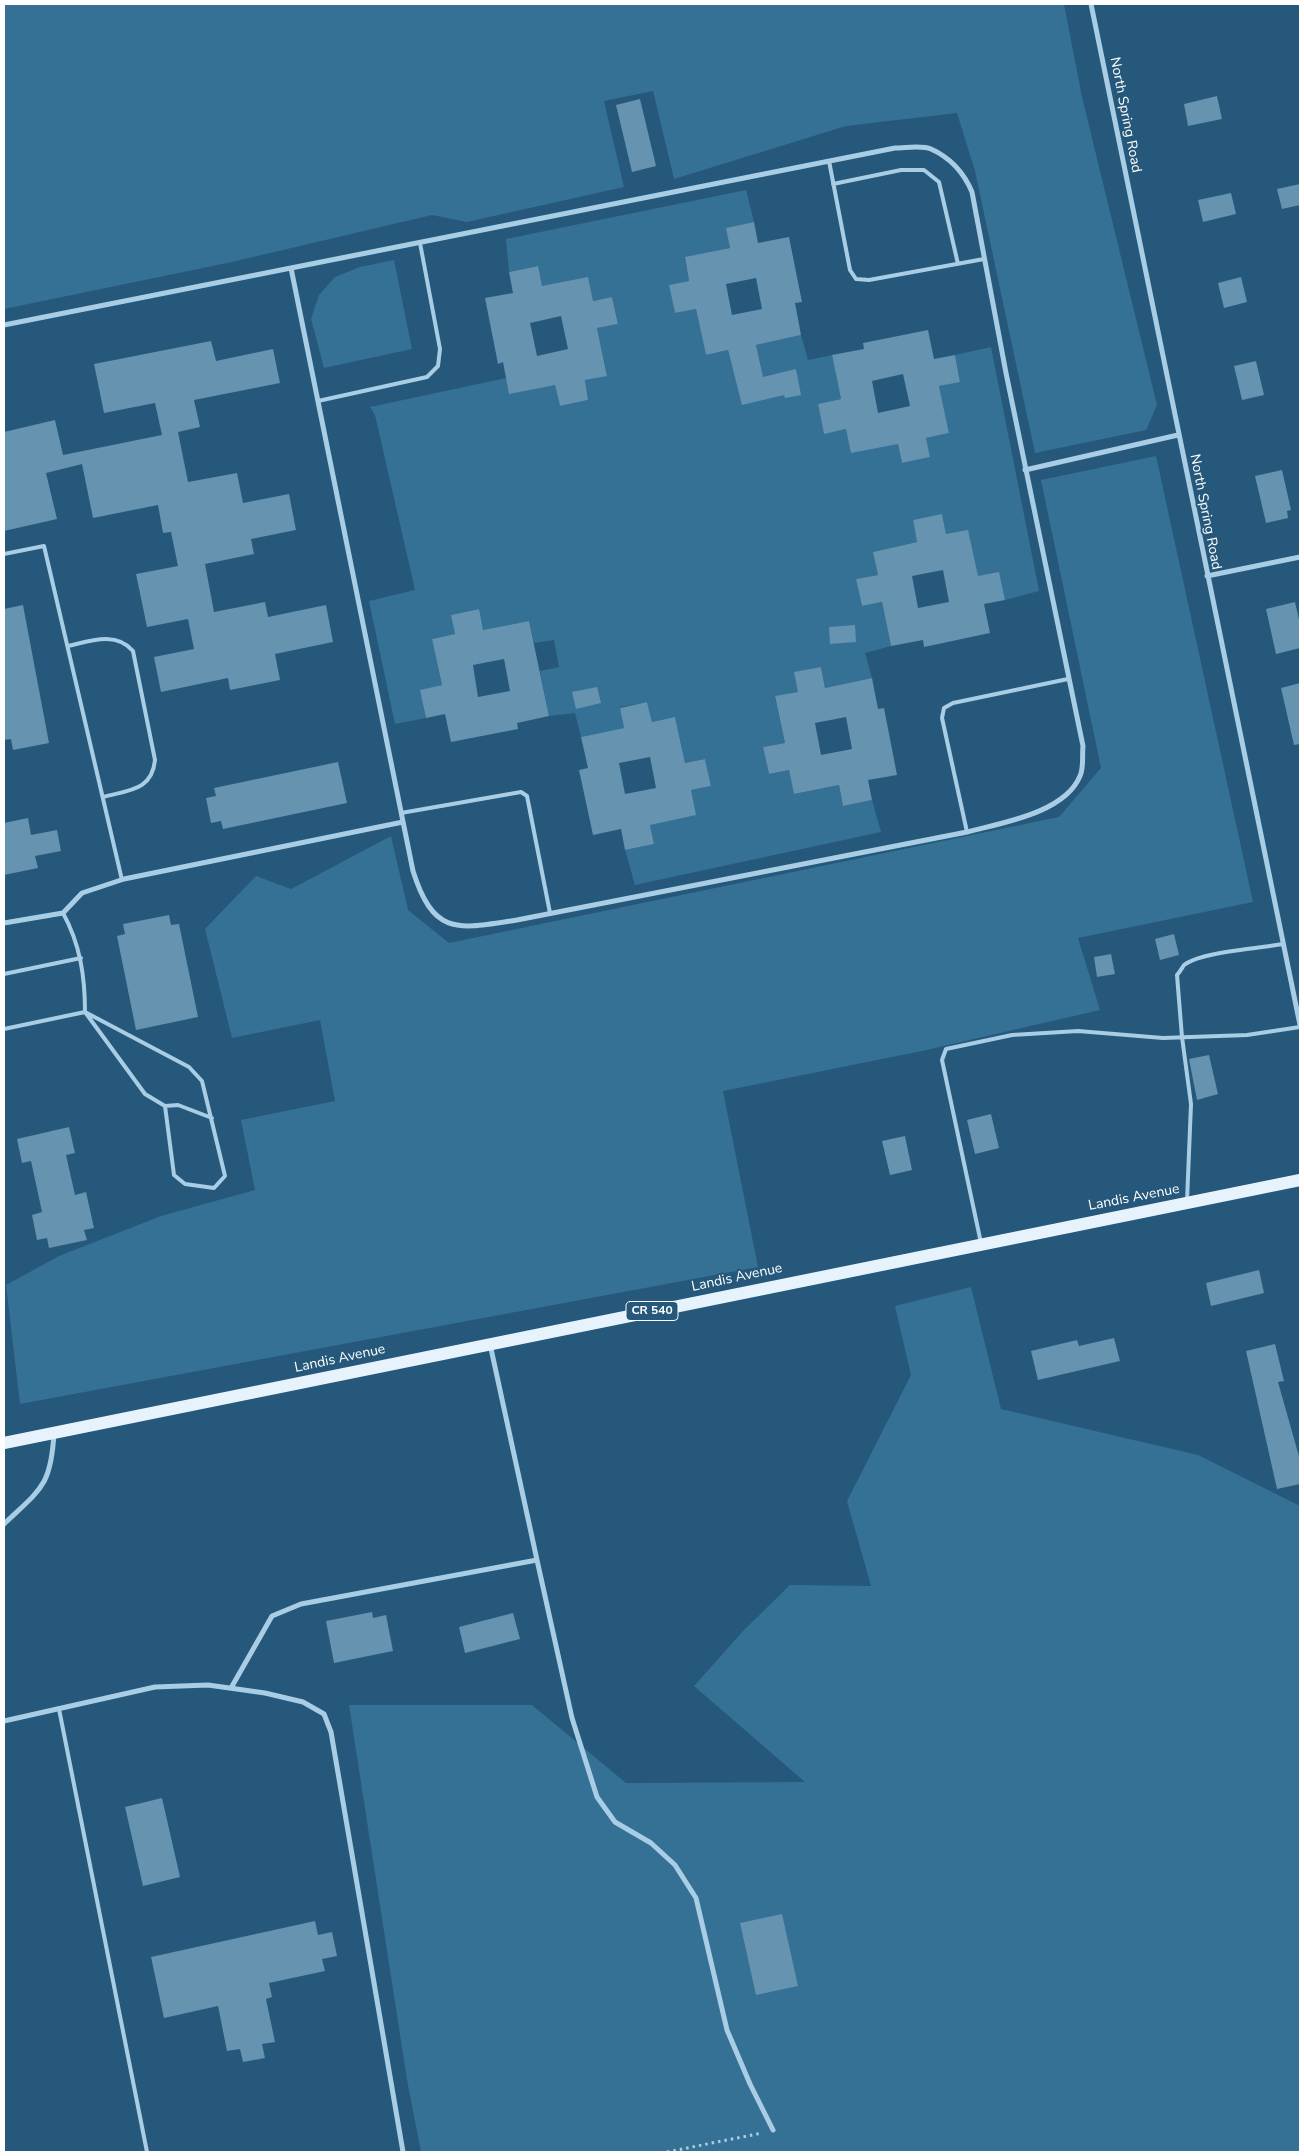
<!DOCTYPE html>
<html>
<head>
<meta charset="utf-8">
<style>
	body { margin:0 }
	#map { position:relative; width:1304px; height:2156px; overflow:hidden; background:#25587a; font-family:"Nunito Sans",sans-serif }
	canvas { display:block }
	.frame { position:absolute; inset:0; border:5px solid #fff; pointer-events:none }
</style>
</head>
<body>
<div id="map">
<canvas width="1304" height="2156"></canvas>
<div class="frame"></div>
</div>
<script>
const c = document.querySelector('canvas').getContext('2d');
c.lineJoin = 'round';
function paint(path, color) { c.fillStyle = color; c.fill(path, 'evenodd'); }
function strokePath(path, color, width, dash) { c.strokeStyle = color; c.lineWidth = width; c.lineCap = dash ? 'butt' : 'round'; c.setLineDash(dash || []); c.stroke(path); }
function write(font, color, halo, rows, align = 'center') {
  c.font = font + ' "Nunito Sans",sans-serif'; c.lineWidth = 4; c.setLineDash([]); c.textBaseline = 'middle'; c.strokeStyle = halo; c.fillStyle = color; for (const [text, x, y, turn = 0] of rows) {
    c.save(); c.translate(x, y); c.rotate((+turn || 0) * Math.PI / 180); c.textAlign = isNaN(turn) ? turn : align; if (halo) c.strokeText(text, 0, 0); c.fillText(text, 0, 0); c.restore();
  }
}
const green = new Path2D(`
	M4 4H1064L1082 97 1157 405 1146 430 1035 453 975 171 957 113 846 126 674 179 653 91 604 101 624 187 467 222 432 215 232 262 4 309Z
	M746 190 754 222 727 228 730 248 685 258 689 281 669 285 675 313 696 309 706 355 728 350 733 370 760 365 756 345 801 335 808 360 832 355 841 399 818 404 824 433 846 429 898 444 902 463 930 457 926 438 949 433 939 386 960 381 955 355 991 347 1039 591 1005 600 978 576 946 534 942 515 913 520 917 542 873 552 878 575 856 579 862 606 882 602 891 646 865 653 872 678 825 688 821 667 798 692 775 697 785 743 763 747 769 774 789 770 794 794 839 785 843 806 872 800 881 832 635 885 625 850 654 844 650 825 691 790 711 786 705 759 685 763 675 717 652 722 647 702 620 707 624 728 581 737 575 713 549 716 540 671 559 667 554 640 534 643 529 621 483 630 478 609 452 615 455 634 432 639 442 685 421 690 426 718 395 724 369 601 415 590 375 415 370 407 506 378 555 385 560 406 588 400 585 380 607 375 597 328 618 324 612 297 593 301 542 286 537 266 509 272 506 239Z
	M394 260 412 349 324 368 311 319 319 295 335 277 360 267Z
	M1156 456 1253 902 1078 938 1100 1010 922 1051 723 1091 758 1267 20 1404 6 1285 59 1256 161 1216 255 1190 241 1120 335 1101 320 1020 232 1038 205 929 256 876 291 889 391 836 408 910 449 943 1059 817 1101 768 1041 480Z
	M971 1287 1001 1409 1198 1455 1300 1506V2152H421L407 2080 349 1705H532L626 1783 805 1782 694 1686 743 1631 790 1585 871 1586 847 1501 911 1375 895 1306Z`);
const building = new Path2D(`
	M1217 96 1222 119 1188 126 1184 104Z
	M640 99 656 166 632 172 616 105Z
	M1300 184V205L1282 209 1277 189Z
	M1231 193 1236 214 1203 222 1198 200Z
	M754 222 758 243 789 237 802 302 795 303 801 335 756 345 763 377 796 369 801 395 785 398 784 395 742 405 728 350 706 355 696 309 675 313 669 285 689 281 685 257 730 248 726 228ZM756 278 762 309 732 315 726 284Z
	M538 266 542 286 588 277 593 301 612 297 618 324 597 328 607 376 585 380 588 400 560 406 555 385 509 394 503 362 498 364 485 298 513 293 509 272ZM561 316 568 349 537 356 530 323Z
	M1241 277 1247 302 1224 308 1218 283Z
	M928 330 934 359 955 355 960 382 939 386 949 433 926 438 930 457 902 463 898 444 851 453 846 429 824 434 818 404 841 399 832 355 864 349 863 343ZM903 374 910 406 878 413 872 381Z
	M211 341 216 361 273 349 280 383 194 400 200 427 178 432 188 482 237 473 243 503 289 494 296 530 251 539 254 554 205 564 214 612 265 602 268 617 326 605 333 642 275 654 280 680 230 690 228 678 161 692 154 657 194 649 188 619 147 627 136 574 178 566 171 532 163 533 158 505 93 518 82 464 46 473 57 519 4 531V432L55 420 63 455 162 435 155 403 104 413 94 364Z
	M1256 361 1264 395 1242 400 1234 366Z
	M1282 470 1291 510 1287 511 1288 518 1266 523 1255 476Z
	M942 514 946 534 968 530 978 576 999 572 1005 600 984 604 990 633 924 647 923 640 891 646 882 602 862 606 856 579 878 575 873 552 917 542 913 520ZM943 570 949 602 918 608 912 576Z
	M1295 602 1300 624V648L1276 654 1266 609Z
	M23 605 49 743 13 750 11 739 4 740V609Z
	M479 609 483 630 529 621 549 716 517 723 518 729 451 742 445 714 426 718 420 690 442 685 432 639 455 634 451 615ZM504 659 510 691 478 697 473 665Z
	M855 625 856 642 830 644 829 627Z
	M821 667 825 688 872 678 878 709 884 708 897 775 868 780 872 800 843 806 839 785 794 794 789 770 769 774 763 747 785 743 775 696 798 692 794 672ZM846 717 852 749 821 755 815 723Z
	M1300 683V744L1294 745 1281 688Z
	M597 687 601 703 576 709 572 692Z
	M647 702 652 722 675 717 685 763 705 759 711 786 691 790 696 815 650 825 654 844 625 850 621 829 593 835 579 770 588 768 581 737 624 728 620 708ZM650 757 656 788 625 794 619 763Z
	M338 762 347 803 223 829 221 821 211 823 206 798 216 796 214 788Z
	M28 818 31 835 57 830 61 851 35 856 38 868 4 875V823Z
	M169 915 171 925 179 924 198 1017 136 1030 117 936 125 934 123 924Z
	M1174 934 1179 955 1160 960 1155 939Z
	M1111 954 1115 974 1097 977 1094 957Z
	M1209 1055 1218 1094 1197 1100 1189 1059Z
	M991 1114 999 1148 975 1154 967 1120Z
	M69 1127 75 1153 66 1155 75 1195 86 1192 94 1228 84 1230 87 1240 49 1248 47 1238 37 1240 32 1215 42 1212 31 1161 22 1163 17 1139Z
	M905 1136 912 1170 890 1175 882 1141Z
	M1259 1270 1264 1293 1211 1306 1206 1283Z
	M1114 1338 1120 1361 1038 1380 1031 1351 1077 1340 1079 1346Z
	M1275 1344 1284 1381 1278 1382 1300 1460V1484L1277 1489 1246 1351Z
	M372 1612 373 1618 386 1615 393 1651 334 1663 326 1621Z
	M513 1613 520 1639 465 1653 459 1627Z
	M162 1798 180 1877 143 1886 125 1807Z
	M782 1914 798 1986 756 1995 740 1923Z
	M315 1921 318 1935 332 1932 337 1956 322 1959 325 1971 269 1983 272 1997 266 1999 275 2042 262 2044 265 2058 243 2062 240 2049 227 2051 218 2006 164 2018 151 1957Z`);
const path = new Path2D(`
	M667 2152 762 2133`);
const service = new Path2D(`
	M829 161 850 270 856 279 869 280 984 259
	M833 184 901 170H924L939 182 958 264
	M318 401 427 377 438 366 440 349 420 243
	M4 554 44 546 122 880
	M68 646C90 641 116 631 133 651L155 760C152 791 128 790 103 797
	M401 813 521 792 527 796 550 913
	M967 832 942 718 944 708 953 703 1068 679
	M63 913C80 944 85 976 85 1012L189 1067 202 1081 225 1176 214 1188 185 1184 174 1175 165 1106
	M4 974 81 958
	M4 1029 85 1012 145 1094 165 1106 178 1105 212 1118
	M1187 1201 1191 1104 1182 1037 1177 975C1180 972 1182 968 1184 965 1200 952 1261 948 1283 944
	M981 1243 942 1060 946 1049 1012 1035 1078 1031 1163 1038 1247 1035 1300 1027
	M59 1709 147 2152`);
const minor = new Path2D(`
	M1091 4 1300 1025
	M4 325 895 148C906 148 922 145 931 149 951 158 964 173 972 192L1006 373 1083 746C1082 755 1084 768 1080 776 1065 813 1001 823 967 832L517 920C458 929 434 937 413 871L291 268
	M1025 470 1178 435
	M1207 576 1300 557
	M4 923 63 913 82 893 124 879 403 822
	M4 1524C41 1489 51 1486 54 1433
	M537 1560 572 1718 597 1797 615 1822 651 1843 675 1865 696 1898 727 2030 750 2084 773 2130
	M231 1688 272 1616 301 1604 537 1560 490 1344
	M4 1721 155 1687 208 1685 265 1693 303 1702 324 1714 331 1732 403 2152`);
const primary = new Path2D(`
	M4 1443 1300 1180`);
const shields = [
	[652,1311,52]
];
const shieldNames = [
	["CR 540",652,1311]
];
const streetNames = [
	["North Spring Road",1125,115,79],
	["North Spring Road",1205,512,79],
	["Landis Avenue",1134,1198,-11],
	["Landis Avenue",737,1278,-12],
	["Landis Avenue",340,1359,-12]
];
paint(green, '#357195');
paint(building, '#6593b0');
strokePath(path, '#a8cde4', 3, [2.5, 4]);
strokePath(service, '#a8cde4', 4);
strokePath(minor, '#a8cde4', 5);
strokePath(primary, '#e7f3fc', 12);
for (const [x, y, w] of shields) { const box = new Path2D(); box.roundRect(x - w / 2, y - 9.5, w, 19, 4); c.fillStyle = '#25587a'; c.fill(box); strokePath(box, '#fff', 1); }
write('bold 12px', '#fff', null, shieldNames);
write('14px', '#fff', '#25587a', streetNames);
</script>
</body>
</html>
